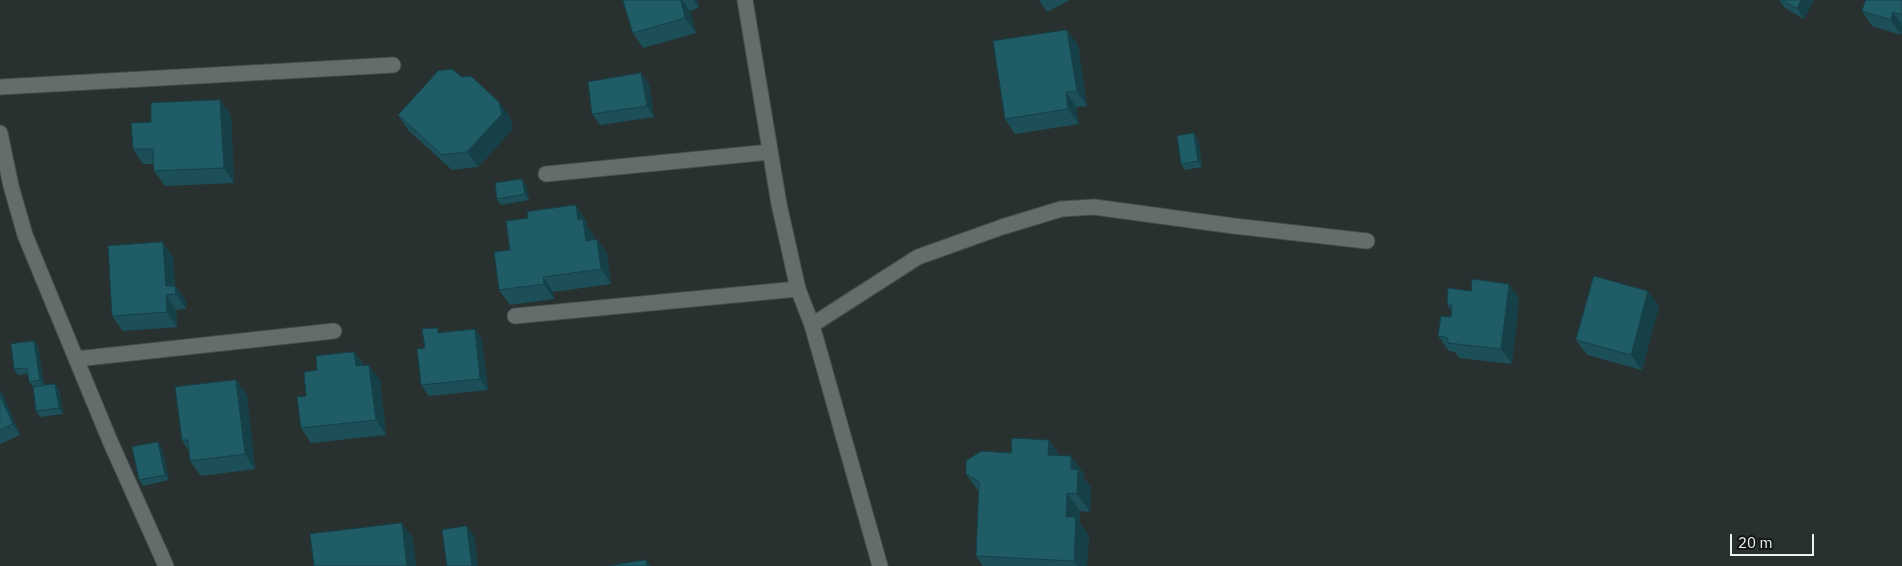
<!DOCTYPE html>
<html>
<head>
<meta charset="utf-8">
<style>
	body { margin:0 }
	#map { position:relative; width:1902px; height:566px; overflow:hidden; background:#283130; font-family:"IBM Plex Sans",sans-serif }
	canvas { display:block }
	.scale { position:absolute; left:1730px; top:534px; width:84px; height:22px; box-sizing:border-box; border:2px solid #edf3f2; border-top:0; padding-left:6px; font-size:15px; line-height:18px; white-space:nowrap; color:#edf3f2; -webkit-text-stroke:4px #141818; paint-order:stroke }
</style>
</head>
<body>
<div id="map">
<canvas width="1902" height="566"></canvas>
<div class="scale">20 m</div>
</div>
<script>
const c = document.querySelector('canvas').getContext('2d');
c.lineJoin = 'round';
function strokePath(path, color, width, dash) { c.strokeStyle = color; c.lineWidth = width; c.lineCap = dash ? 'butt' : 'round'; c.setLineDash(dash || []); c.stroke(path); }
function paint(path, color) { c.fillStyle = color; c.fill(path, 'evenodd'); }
const minor = new Path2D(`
	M745 0 779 204 798 289 812 325 880 566
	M0 87 393 65
	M0 133 11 186 25 235 110 441 166 566
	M546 174 770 152
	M515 316 798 289
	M812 325 918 257 1002 227 1061 209 1094 207 1234 226 1367 241
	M76 359 334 331`);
const wall = new Path2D(`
	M623 0H697L699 8 690 11 696 33 643 48 633 33Z
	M1039 0H1070L1047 12Z
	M1779 0H1814L1804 19 1785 8Z
	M1902 0V32L1901 35 1872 26 1862 11Z
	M1067 30 1078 45 1087 106 1076 107 1079 124 1015 134 1005 119Z
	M641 73 649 84 654 117 600 125 592 114Z
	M462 77 499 102 510 117 513 129 478 167 452 170 408 130 398 115Z
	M220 100 231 115 234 183 165 186 154 171V164H143L133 149 151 122Z
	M1198 139 1202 167 1185 170 1181 164Z
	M526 185 529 200 501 205 497 199Z
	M576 205 586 220 587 226 593 234 594 240 597 239 607 254 611 284 553 292 554 299 510 305 499 290 528 218Z
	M173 257 175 286 186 301V309L176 310 177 327 123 331 112 316Z
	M1509 284 1519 299 1512 364 1459 358 1455 352 1449 351 1438 336 1451 317 1452 312 1447 305 1471 291Z
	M1659 306 1642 370 1587 355 1576 340Z
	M475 329 482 339 488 390 429 396 421 385 425 348 441 332Z
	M34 341 38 346 44 385 59 389 63 414 40 417 36 411 33 387 29 382 28 374 18 375 14 369Z
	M354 352 364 365 380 380 386 435 311 443 301 428 306 396 317 370Z
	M236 380 247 395 255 469 201 476 190 461 189 451 182 440Z
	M0 391 3 395 20 435 0 444Z
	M1049 440 1059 455 1071 456 1084 474V478L1091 488 1090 512 1080 511V523L1089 536 1087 566H983L976 556 979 492 966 474 1011 453Z
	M162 448 169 480 143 486 139 480Z`);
const shadedWall = new Path2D(`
	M681 0H682L690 11 696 33 685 18Z
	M693 0H697L699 8Z
	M1801 0H1814L1804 19 1797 8Z
	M1893 12 1902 25 1901 35 1891 20Z
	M1067 30 1078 45 1087 106 1077 91Z
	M641 73 649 84 654 117 647 106Z
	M1066 92 1076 107 1079 124 1068 109Z
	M220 100 231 115 234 183 224 168Z
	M499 102 510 117 513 129 478 167 467 152Z
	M1194 133 1198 139 1202 167 1198 161Z
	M522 179 526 185 529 200 525 194Z
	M576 205 586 220 587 226 593 234 596 256 586 241 578 220Z
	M597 239 607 254 611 284 601 269Z
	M163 242 173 257 176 294 166 286Z
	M543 277 553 292 554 299 544 284Z
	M1509 284 1519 299 1512 364 1501 349Z
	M175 286 186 301V309L176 294Z
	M1648 291 1659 306 1642 370 1631 355Z
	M166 295 176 310 177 327 167 312Z
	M475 329 482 339 488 390 480 379Z
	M34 341 38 346 44 386 40 380Z
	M354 352 365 367 356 366Z
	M369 365 380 380 386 435 376 420Z
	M236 380 247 395 255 469 245 454Z
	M55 384 59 389 63 414 59 408Z
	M0 391 3 395 20 435 13 424 0 395Z
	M1049 440 1061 458 1048 455Z
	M158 442 162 448 169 480 165 475Z
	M1071 456 1084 474V478L1091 488 1090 512 1077 494 1071 469Z
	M1067 493 1080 511V523L1089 536 1087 566H1077L1074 561 1066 517Z
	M402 523 413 538 416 566H407Z
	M467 526 475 537 478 566H472Z
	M646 560 651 566H647Z`);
const building = new Path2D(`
	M623 0H681L685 18 633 33Z
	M1782 0H1801L1797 8Z
	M1866 0H1902V15L1893 12 1891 20 1862 11Z
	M1067 30 1077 91 1066 92 1068 109 1005 119 993 41Z
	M452 69 462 77 471 76 499 102 502 114 467 152 442 155 398 115 438 71Z
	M641 73 647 106 592 114 588 82Z
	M220 100 224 168 154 171 153 149H133L131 123 151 122V103Z
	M1194 133 1198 161 1181 164 1177 136Z
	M522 179 525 194 497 199 495 183Z
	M576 205 578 220 583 219 586 241 597 239 601 269 543 277 544 284 499 290 494 252 510 250 506 221 528 218 527 212Z
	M163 242 166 286H175L176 294 166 295 167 312 112 316 108 246Z
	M1594 276 1648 291 1631 355 1576 340Z
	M1472 279 1509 284 1501 349 1448 343V338L1438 336 1441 316 1451 317 1452 305H1447L1448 288 1471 291Z
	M438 328V333L475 329 480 379 421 385 417 349 425 348 422 329Z
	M34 341 40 380 29 382 27 368 14 369 11 344Z
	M354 352 356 366 369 365 376 420 301 428 297 397 306 396 304 372 317 370 316 356Z
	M236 380 245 454 190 461 188 440H182L175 387Z
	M55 384 59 408 36 411 33 387Z
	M0 395 13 424 0 430Z
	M1012 438 1049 440 1048 455 1071 456V469L1078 470 1077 494 1067 493 1066 517H1076L1074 561 976 556 979 482 966 474V461L981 451 1011 453Z
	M158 442 165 475 139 480 132 447Z
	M402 523 407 566H314L310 534Z
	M467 526 472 566H447L442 530Z
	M646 560 647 566H608Z`);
strokePath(minor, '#464d4c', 17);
strokePath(minor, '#636d6b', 15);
paint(wall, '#1c4f58');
paint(shadedWall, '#164047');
paint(building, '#205c66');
strokePath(building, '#164047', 1);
</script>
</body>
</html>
